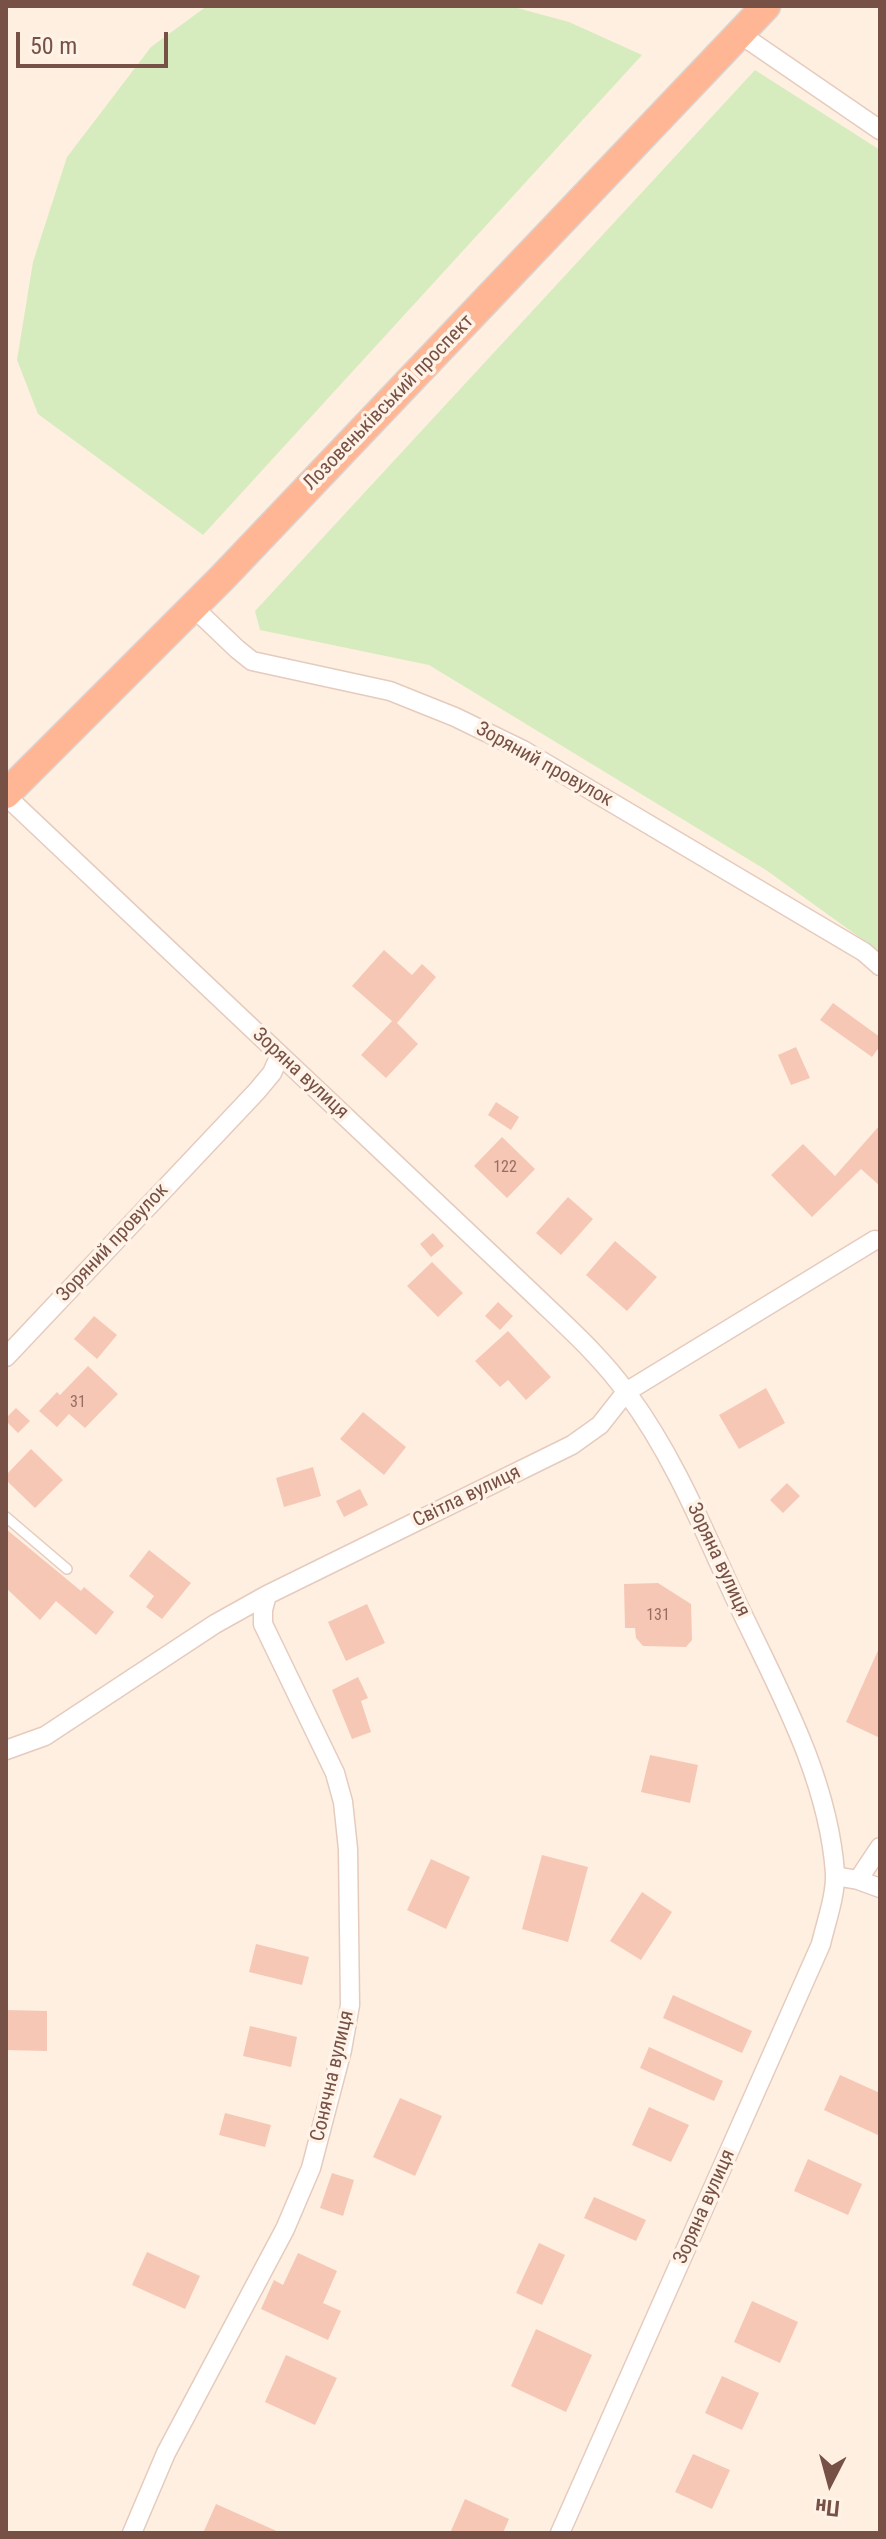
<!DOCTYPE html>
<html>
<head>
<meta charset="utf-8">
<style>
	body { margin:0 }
	#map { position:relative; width:886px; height:2539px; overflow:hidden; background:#feefe0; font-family:"Roboto Condensed",sans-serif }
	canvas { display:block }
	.frame { position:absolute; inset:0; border:8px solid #775145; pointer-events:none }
	.north { position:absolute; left:790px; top:2443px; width:80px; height:80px; -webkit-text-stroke:6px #fff3e8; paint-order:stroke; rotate:186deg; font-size:22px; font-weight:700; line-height:32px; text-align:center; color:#775145 }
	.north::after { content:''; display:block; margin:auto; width:28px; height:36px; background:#775145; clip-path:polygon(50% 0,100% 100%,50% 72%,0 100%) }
	.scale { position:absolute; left:16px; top:32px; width:152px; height:36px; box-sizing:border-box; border:4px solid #775145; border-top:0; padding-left:10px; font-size:24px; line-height:28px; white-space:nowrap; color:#775145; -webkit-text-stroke:6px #fff3e8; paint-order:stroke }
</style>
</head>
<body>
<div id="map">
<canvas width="886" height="2539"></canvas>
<div class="frame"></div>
<div class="north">Пн</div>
<div class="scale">50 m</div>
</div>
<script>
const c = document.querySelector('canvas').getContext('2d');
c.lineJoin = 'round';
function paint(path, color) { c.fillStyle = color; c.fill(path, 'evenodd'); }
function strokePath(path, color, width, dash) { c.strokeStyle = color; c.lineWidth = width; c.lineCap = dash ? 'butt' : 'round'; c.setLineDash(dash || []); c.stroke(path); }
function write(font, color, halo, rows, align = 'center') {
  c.font = font + ' "Roboto Condensed",sans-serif'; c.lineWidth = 7; c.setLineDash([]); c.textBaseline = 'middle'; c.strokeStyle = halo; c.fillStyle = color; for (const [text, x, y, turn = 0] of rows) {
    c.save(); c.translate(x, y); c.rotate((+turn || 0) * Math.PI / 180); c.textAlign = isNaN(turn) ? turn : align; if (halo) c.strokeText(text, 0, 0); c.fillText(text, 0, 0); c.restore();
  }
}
const green = new Path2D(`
	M207 6H510L569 22 642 55 203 535 38 414 17 360 33 262 67 157 151 47Z
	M755 70 880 150V952L766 870 429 665 260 630 255 611Z`);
const building = new Path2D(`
	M384 950 412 975 422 964 436 977 397 1023 418 1044 386 1078 361 1055 392 1021 352 986Z
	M833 1003 880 1037V1046L872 1057 820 1020Z
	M796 1047 810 1078 791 1085 778 1055Z
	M496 1102 519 1117 511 1130 488 1115Z
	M880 1125V1186L861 1169 812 1217 771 1175 803 1144 835 1176Z
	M502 1137 535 1169 507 1198 474 1166Z
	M568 1197 593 1219 561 1255 536 1233Z
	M433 1233 444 1246 431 1257 420 1244Z
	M615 1241 657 1277 627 1311 586 1275Z
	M432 1262 463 1293 438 1317 407 1286Z
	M498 1302 513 1316 500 1330 485 1316Z
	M94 1316 117 1335 97 1359 74 1339Z
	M508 1331 551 1377 526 1400 508 1380 500 1387 475 1361Z
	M88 1366 118 1394 85 1428 69 1414 57 1427 39 1411 57 1392 60 1395Z
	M766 1388 785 1423 739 1449 719 1415Z
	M16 1408 30 1421 18 1433 6 1421V1418Z
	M363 1412 406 1447 384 1475 340 1439Z
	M31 1449 63 1480 35 1508 6 1480V1475Z
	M313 1467 321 1496 284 1507 276 1478Z
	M787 1483 800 1496 783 1513 770 1500Z
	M360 1489 368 1505 344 1517 336 1501Z
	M6 1529 81 1591 84 1587 114 1612 96 1635 56 1601 40 1620 6 1588Z
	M149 1550 191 1583 162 1619 146 1607 154 1596 129 1576Z
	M658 1583 691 1604 692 1640 686 1647 643 1646 636 1638 635 1628H625L624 1584Z
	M367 1604 385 1643 346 1661 328 1622Z
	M880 1646V1738L846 1722Z
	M358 1677 368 1698 361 1701 371 1732 352 1739 332 1690Z
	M650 1755 698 1765 690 1803 641 1792Z
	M542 1855 588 1867 568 1942 522 1929Z
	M431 1859 470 1877 446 1929 407 1910Z
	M642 1892 672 1912 641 1960 610 1941Z
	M256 1944 309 1957 302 1985 249 1972Z
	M673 1995 752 2031 742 2053 663 2018Z
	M6 2010 47 2011V2051L6 2050Z
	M250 2026 297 2037 291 2067 243 2056Z
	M649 2047 723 2081 714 2101 640 2068Z
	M840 2075 880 2093V2136L824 2110Z
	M400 2098 442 2116 415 2176 373 2157Z
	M649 2107 689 2125 671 2162 632 2145Z
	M225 2113 271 2125 265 2147 219 2135Z
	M808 2159 862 2184 848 2215 794 2191Z
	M332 2173 354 2180 343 2216 320 2208Z
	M594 2197 646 2220 636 2241 584 2218Z
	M539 2243 565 2255 542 2305 516 2293Z
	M147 2252 200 2276 185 2309 132 2285Z
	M298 2253 337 2271 323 2303 341 2311 328 2340 261 2309 274 2280 283 2285Z
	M752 2301 798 2322 780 2363 734 2342Z
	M536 2329 592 2355 566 2412 511 2386Z
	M286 2355 337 2378 315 2425 265 2402Z
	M722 2376 759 2393 742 2430 705 2413Z
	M693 2454 730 2470 712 2509 675 2492Z
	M465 2499 509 2519 503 2533H450Z
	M216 2504 281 2533H203Z`);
const service = new Path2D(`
	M6 1517 67 1569`);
const minor = new Path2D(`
	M740 34 880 130
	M193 607 237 649 252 661 390 691 455 717 523 750 864 952 880 966
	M6 796 531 1292C564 1324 600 1355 627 1393 673 1455 702 1526 734 1596 775 1684 828 1774 835 1873 836 1895 826 1922 821 1944L560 2533
	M6 1357 257 1091 272 1073 280 1055
	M6 1750 45 1736 215 1624 267 1595 572 1445 600 1425 626 1392 875 1240
	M835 1876 858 1880 880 1888
	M858 1880 880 1847
	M132 2533 166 2453 285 2229 311 2168 342 2050 350 2005 348 1849 343 1802 335 1773 263 1624V1610L267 1595`);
const trunk = new Path2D(`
	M6 794 222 578 766 6`);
const numberNames = [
	["122",505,1168],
	["31",78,1403],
	["131",658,1616]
];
const streetNames = [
	["Лозовеньківський проспект",389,403,-46],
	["Зоряний провулок",544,765,29],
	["Зоряна вулиця",300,1074,43],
	["Зоряний провулок",113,1243,-47],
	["Світла вулиця",467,1497,-26],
	["Зоряна вулиця",718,1560,65],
	["Сонячна вулиця",333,2076,-77],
	["Зоряна вулиця",705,2207,-66]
];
paint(green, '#d7ecbe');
paint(building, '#f6c7b5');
strokePath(service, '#e5cbbe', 12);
strokePath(minor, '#e5cbbe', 21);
strokePath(trunk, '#dcd2cf', 31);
strokePath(service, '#fff', 9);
strokePath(minor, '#fff', 18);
strokePath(trunk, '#feb694', 28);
write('16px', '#976e61', null, numberNames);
write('20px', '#775145', '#fff3e8', streetNames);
</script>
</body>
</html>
